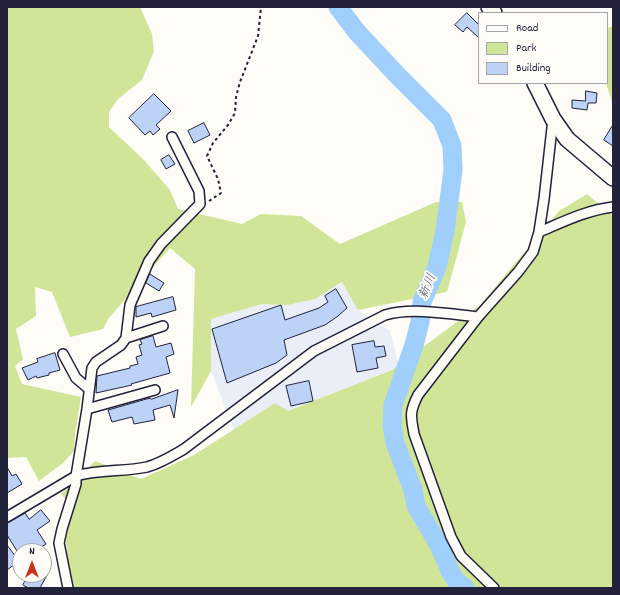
<!DOCTYPE html>
<html>
<head>
<meta charset="utf-8">
<style>
	body { margin:0 }
	#map { position:relative; width:620px; height:595px; overflow:hidden; background:#fdfcf7; font-family:Dekko,sans-serif }
	canvas { display:block }
	.frame { position:absolute; inset:0; border:8px solid #22223b; pointer-events:none }
	.legend { position:absolute; left:478px; top:12px; width:130px; height:72px; box-sizing:border-box; background:#fdfcf7; border:1px solid #a5a5ac; margin:0; padding:5px 7px; list-style:none; font-size:12px; color:#22223b }
	.legend li { display:flex; align-items:center; gap:8px; height:20px }
	.legend b { width:20px; border:1px solid #a5a5ac }
	.north { position:absolute; left:12px; top:543px; width:40px; height:40px; box-sizing:border-box; background:#fdfcf7; border:1px solid #a5a5ac; border-radius:50%; rotate:0deg; font-size:11px; font-weight:700; line-height:16px; text-align:center; color:#22223b }
	.north::after { content:''; display:block; margin:auto; width:14px; height:18px; background:#c8321e; clip-path:polygon(50% 0,100% 100%,50% 72%,0 100%) }
</style>
</head>
<body>
<div id="map">
<canvas width="620" height="595"></canvas>
<div class="frame"></div>
<ul class="legend">
<li><b style="height:5px;background:#fdfcf7"></b>Road</li>
<li><b style="height:11px;background:#d1e599"></b>Park</li>
<li><b style="height:11px;background:#bdd2f7"></b>Building</li>
</ul>
<div class="north">N</div>
</div>
<script>
const c = document.querySelector('canvas').getContext('2d');
c.lineJoin = 'round';
function paint(path, color) { c.fillStyle = color; c.fill(path, 'evenodd'); }
function strokePath(path, color, width, dash) { c.strokeStyle = color; c.lineWidth = width; c.lineCap = dash ? 'butt' : 'round'; c.setLineDash(dash || []); c.stroke(path); }
function write(font, color, halo, rows, align = 'center') {
  c.font = font + ' Dekko,"Klee One",sans-serif'; c.lineWidth = 4; c.setLineDash([]); c.textBaseline = 'middle'; c.strokeStyle = halo; c.fillStyle = color; for (const [text, x, y, turn = 0] of rows) {
    c.save(); c.translate(x, y); c.rotate((+turn || 0) * Math.PI / 180); c.textAlign = isNaN(turn) ? turn : align; if (halo) c.strokeText(text, 0, 0); c.fillText(text, 0, 0); c.restore();
  }
}
const built = new Path2D(`
	M343 282 358 310 390 331 399 365 392 370 288 411 275 404 234 430 211 371V319L262 304 288 305 315 299Z`);
const green = new Path2D(`
	M7 7H140L152 34 154 51 142 80 118 99 109 112V127L144 160 170 190 178 209 242 224 261 214 301 216 340 244 436 202H462L466 222 447 292 358 310 342 282 315 299 288 305 262 304 211 319V371L191 407 195 269 170 248 108 319 103 329 70 337 52 292 35 287 36 316 16 329 23 359 15 366 22 384 81 397 75 435 74 451 63 463 39 481 26 457 7 458Z
	M613 26V105L606 83H607V28Z
	M587 194 613 216V588H67L71 585 65 534 74 509 61 494 95 461 141 479 194 455 275 403 288 411 392 370 480 305 559 211Z`);
const river = new Path2D(`
	M338 7 357 32 398 76 442 120 452 146 453 170 445 231 437 267 422 302 420 322 414 345 393 405 392 426 395 443 413 490 416 506 439 545 450 571 457 582 465 588`);
const building = new Path2D(`
	M467 13 479 25V38L467 27 463 32 455 25Z
	M586 91 597 93 596 103H588L587 110 572 108V100L585 101Z
	M154 94 171 111 156 125 160 129 153 135 150 131 145 135 129 118Z
	M204 123 210 135 194 143 188 131Z
	M613 125V146L604 140Z
	M169 155 175 164 166 169 161 160Z
	M150 274 164 283 159 291 146 283Z
	M336 289 347 308 338 316 325 325 284 340 287 355 276 363 227 383 212 329 281 305 285 320 319 308 328 302 325 296Z
	M173 297 176 310 152 317 151 313 136 317V307Z
	M153 336 156 347 171 343 174 354 166 357 170 373 131 384 132 385 96 393 97 376 130 368V366L138 364 136 357 142 355 139 345 142 344 140 340Z
	M374 341 375 347 384 346 386 356 376 358 378 368 357 372 352 345Z
	M55 353 60 370 49 373V375L37 378 36 376 28 380 22 368 38 362 37 359Z
	M309 381 313 401 291 406 286 386Z
	M178 390 174 418 170 405 153 410 155 420 134 424 132 417 112 422 108 410 150 398 151 399Z
	M7 467 12 476 16 474 22 484 7 493Z
	M41 510 50 521 37 530 46 544 35 551H17L7 535V523L25 513 29 519Z
	M7 545 19 561 7 570Z
	M29 575H47L40 588H28L23 585Z`);
const path = new Path2D(`
	M209 201 221 193 218 179 207 156 213 143 228 125 235 113 236 97 240 82 258 36 261 7`);
const minor = new Path2D(`
	M539 232C563 222 587 210 613 207
	M126 338 163 326
	M63 354 76 378 89 389
	M87 409 155 390
	M7 517 76 476C99 469 124 472 147 467 161 463 172 456 184 449L314 351 385 315C411 307 450 314 478 317
	M68 588 59 543 62 529 76 484V476L87 409 92 368 96 362 121 345 126 338 130 305 149 261 161 244 200 204 199 191 172 137
	M494 588 461 556 451 537 414 434C411 416 409 413 418 395L478 317 518 272 533 252 539 232 544 199 553 119`);
const primary = new Path2D(`
	M489 7 494 13
	M535 83 553 119 567 139 613 178`);
const waterNames = [
	["新川",429,287,-68]
];
paint(built, '#eaeff7');
paint(green, '#d1e599');
strokePath(river, '#a1cffc', 19);
paint(building, '#bdd2f7');
strokePath(building, '#22223b', 1);
strokePath(minor, '#22223b', 12);
strokePath(primary, '#22223b', 18);
strokePath(path, '#22223b', 2, [3, 3]);
strokePath(minor, '#fdfcf7', 9);
strokePath(primary, '#fdfcf7', 15);
write('italic 13px', '#485675', '#fdfcf7', waterNames);
</script>
</body>
</html>
